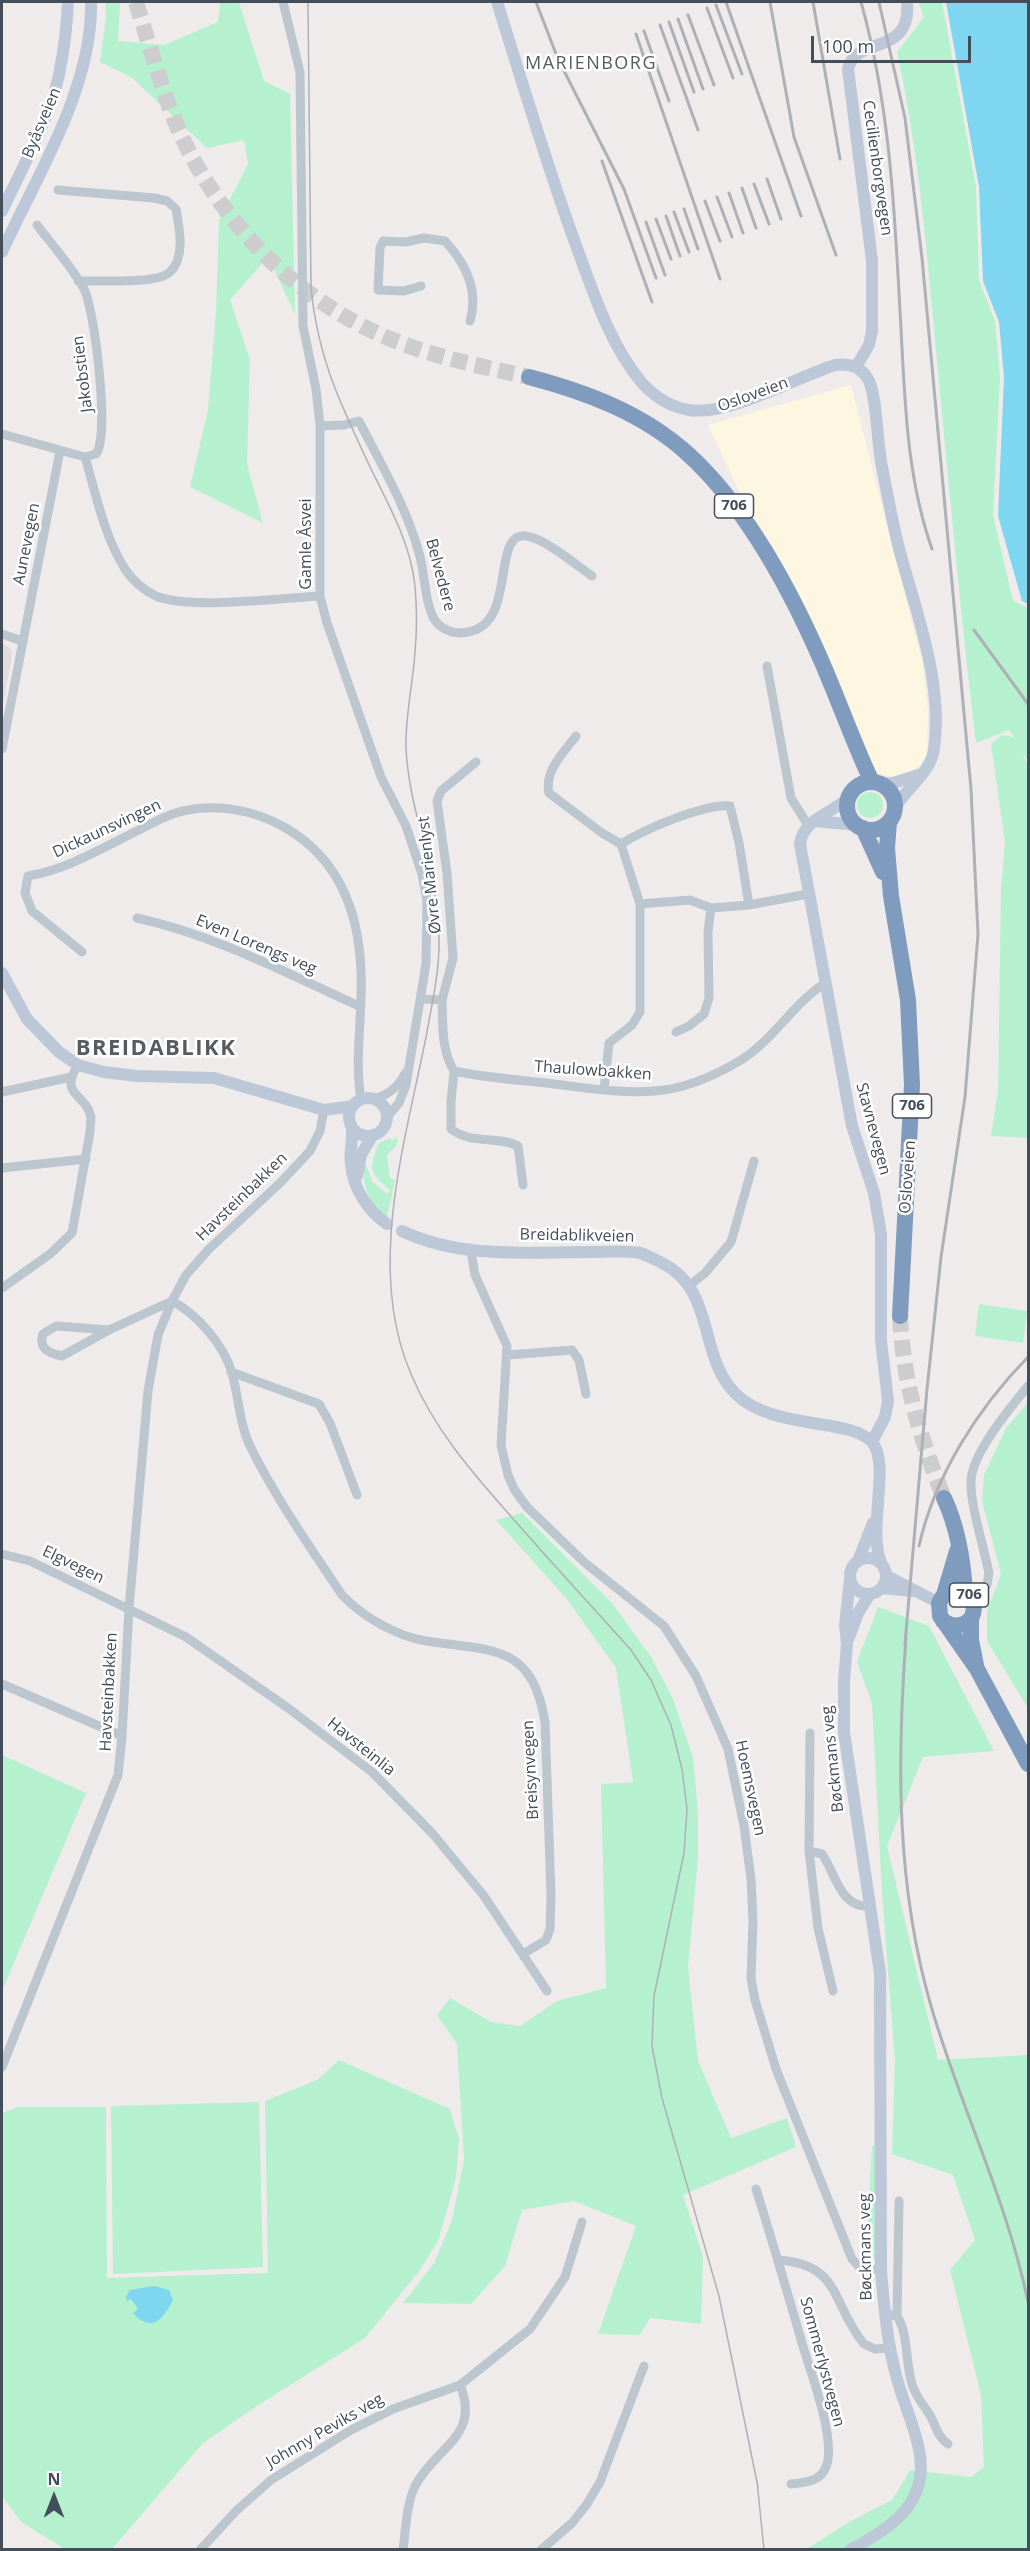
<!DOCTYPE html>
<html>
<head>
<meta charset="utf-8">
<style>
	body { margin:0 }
	#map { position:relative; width:1030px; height:2551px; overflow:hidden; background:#efebeb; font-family:"Open Sans",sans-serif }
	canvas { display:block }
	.frame { position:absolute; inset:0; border:3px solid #434e5a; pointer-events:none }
	.north { position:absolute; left:24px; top:2467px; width:60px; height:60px; -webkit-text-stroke:4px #fff; paint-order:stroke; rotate:0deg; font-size:16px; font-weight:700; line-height:24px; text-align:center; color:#434e5a }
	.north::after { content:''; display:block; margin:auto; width:21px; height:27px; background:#434e5a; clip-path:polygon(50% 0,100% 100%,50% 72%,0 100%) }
	.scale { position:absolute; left:811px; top:36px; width:160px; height:27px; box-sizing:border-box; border:3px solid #434e5a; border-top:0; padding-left:8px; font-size:18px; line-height:21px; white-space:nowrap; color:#434e5a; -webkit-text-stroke:4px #fff; paint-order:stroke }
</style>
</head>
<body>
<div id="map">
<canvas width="1030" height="2551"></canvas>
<div class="frame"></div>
<div class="north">N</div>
<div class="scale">100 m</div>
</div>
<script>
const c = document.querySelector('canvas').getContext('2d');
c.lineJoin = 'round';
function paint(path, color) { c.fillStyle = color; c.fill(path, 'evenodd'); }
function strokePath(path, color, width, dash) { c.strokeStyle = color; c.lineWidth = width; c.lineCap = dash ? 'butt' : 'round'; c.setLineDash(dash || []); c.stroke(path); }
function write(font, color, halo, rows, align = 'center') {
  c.font = font + ' "Open Sans",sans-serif'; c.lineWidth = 5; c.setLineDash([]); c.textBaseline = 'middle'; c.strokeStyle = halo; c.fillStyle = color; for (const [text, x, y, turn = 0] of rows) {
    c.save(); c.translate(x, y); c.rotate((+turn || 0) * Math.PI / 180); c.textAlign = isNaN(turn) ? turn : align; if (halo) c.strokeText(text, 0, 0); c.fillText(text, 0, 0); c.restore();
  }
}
const commercial = new Path2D(`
	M851 385 923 665 928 711 927 755 920 766 898 778 878 774 870 767 708 425Z`);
const education = new Path2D(`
	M2 643 11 649 12 656 2 708Z`);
const green = new Path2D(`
	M105 2H120L118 41 164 45 218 22 220 2H239L264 81 290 94 295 314 268 257 230 300 250 360 247 464 263 523 190 487 208 410 216 312 219 220 248 164 244 140 207 148 131 77 100 62 106 18Z
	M918 2H942L976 187 979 280 995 321 1000 376 993 515 1013 601 1028 608V761L1022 752 1028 766V1138L991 1136 998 1090 1001 888 1005 842 991 744 1002 735 1014 737 1009 730 976 743C961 620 950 496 938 372 928 265 920 158 897 52L924 17Z
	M857 805a13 13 0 1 1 26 0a13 13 0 1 1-26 0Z
	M395 1136 398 1138 396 1146 387 1155 390 1178 395 1180 387 1217C369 1203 361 1184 364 1161L373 1182 387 1194 390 1190C368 1173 369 1167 379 1143L390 1138 391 1140 396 1139Z
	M979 1304 1027 1311 1023 1343 975 1336Z
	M1028 1403V1708L987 1641V1611L1001 1574 982 1501 984 1475 1006 1428Z
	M522 1513 612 1603 651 1657 673 1699 693 1757 698 1813V1858L688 1967 698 2061 731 2138 787 2118 796 2147 683 2195 703 2257 701 2324 650 2318 640 2335 598 2334 636 2226 574 2201 522 2210 505 2266 471 2304 403 2303 434 2263 452 2220 464 2159 457 2044 437 2015 450 1998 491 2022 520 2026 557 2001 606 1988 601 1784 633 1782 616 1668 566 1598 496 1520Z
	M878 1607 929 1626 994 1751 923 1757 887 1846 938 2060 1028 2055V2549L805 2550 849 2522 892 2500 910 2470 971 2477 984 2467 981 2395 950 2270 975 2240 953 2175 892 2154 895 2061 882 1893 872 1704 857 1662Z
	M2 1755 86 1793 2 1991Z
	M339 2060 450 2109 459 2139 456 2178 438 2241 420 2270 365 2338 260 2404 203 2443 112 2549H65L21 2522 2 2496V2113L18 2107H106L107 2278 268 2273 265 2101 317 2080Z
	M259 2102 263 2267 113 2274 111 2106Z
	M872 2146H875V2258L872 2263H869L867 2238Z`);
const water = new Path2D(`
	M946 2H1028V604L1022 601 998 516 1004 377 999 322 983 281 979 187Z
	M154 2286 169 2290 173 2300C163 2319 152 2334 133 2313L138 2309 131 2299 127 2301 126 2297 130 2290Z`);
const highwayTunnel = new Path2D(`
	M136 2C150 46 162 93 181 135 226 232 308 311 409 346 448 360 489 368 529 377
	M900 1316C903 1381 920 1438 944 1498`);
const street = new Path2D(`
	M283 2 300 72 303 326 316 389 320 426V596L327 623 381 777 406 826 422 874 427 901 426 964 406 1085 399 1103 387 1117
	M58 190 154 198 167 201 176 209C179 227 186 257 170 272 156 285 98 280 78 281
	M421 286 404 291 378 290 380 248 383 241 406 242 424 238 445 241C466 264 479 291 470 321
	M320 426 344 425 359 421C381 464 406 506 419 553 425 572 425 610 437 623 448 634 462 635 475 630 517 614 490 524 531 537 550 543 575 564 592 576
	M2 434 85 457 96 454C110 436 95 311 84 289 72 267 53 246 37 225
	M85 457C96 494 104 536 125 569 133 581 143 590 156 596 189 610 281 598 320 596
	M2 634 22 641
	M767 666 791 798 808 825
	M576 736C564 752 544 771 549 793L602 833 621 844 640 904V1012L632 1025 609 1043 604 1090
	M2 749 60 451
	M621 844C643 830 705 803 730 806L739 843 749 905
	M640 904 690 900 711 908 749 905 808 894
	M137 918C215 935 288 974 361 1007
	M82 952 32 911 25 893 28 876C69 869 104 847 141 829 154 822 168 814 183 811 216 803 254 810 284 827 339 858 359 911 361 972 363 1015 354 1057 361 1100
	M421 999 442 1000C443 1024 441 1050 454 1071 487 1078 521 1080 554 1084 587 1088 622 1094 655 1091 684 1089 716 1075 741 1060 774 1039 793 1004 825 983
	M442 1000 453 958 447 873 437 801 441 791 476 762
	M676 1032 689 1026 704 1014 709 998 708 932 711 908
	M454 1071 451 1102V1129C472 1145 497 1135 518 1146L523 1185
	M2 1092 71 1077
	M374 1099C390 1094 398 1087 406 1072
	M2 1168 86 1159
	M471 1251 475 1275 507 1346 501 1445 508 1475 514 1489 527 1507 584 1562 664 1626 696 1676 728 1749 744 1826 751 1879 753 1921 751 1978 755 2000 776 2069 852 2259 860 2268 881 2270
	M690 1285 705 1273 731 1242 754 1161
	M2 1288 50 1254 72 1233 90 1132C90 1127 91 1121 91 1117 86 1093 58 1096 78 1065
	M109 1330 56 1326 43 1334C38 1349 49 1353 62 1356L109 1330 172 1301C197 1314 224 1345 232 1373 239 1398 239 1424 251 1448 277 1500 310 1547 342 1595 363 1617 396 1636 426 1641 492 1651 532 1643 545 1722L551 1895 550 1929 546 1940 523 1954
	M508 1355 572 1350 579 1360 586 1394
	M231 1372 319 1404 330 1423 357 1495
	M2 1554 30 1561 186 1637 288 1708 372 1772 432 1833 484 1896 547 1991
	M974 1602 987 1585 989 1573C984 1548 970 1504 971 1481 972 1453 1011 1407 1028 1386
	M2 1684 122 1736
	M810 1733 809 1851 822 1854C836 1874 840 1909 871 1906
	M809 1851 818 1928 833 1991
	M2 2067 118 1775 122 1736 129 1608 148 1391 158 1335 172 1301 186 1275 209 1249 280 1183 310 1151 320 1131 324 1110
	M756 2189C772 2240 787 2291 802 2343 810 2371 837 2440 826 2467 820 2482 806 2482 791 2484
	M779 2260C842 2265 831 2304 864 2344L875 2349 890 2348
	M885 2314 897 2316C909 2335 905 2362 912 2384 916 2398 924 2405 931 2417 937 2428 937 2436 948 2444
	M897 2316 899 2201
	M200 2550 236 2511 271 2480 351 2430 393 2409 460 2385 530 2329 565 2277 582 2222
	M403 2550C406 2528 406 2506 415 2486 436 2446 481 2437 460 2385
	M541 2550 572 2523 587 2504 600 2482 644 2366`);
const secondary = new Path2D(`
	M497 2C523 84 547 167 577 248 594 294 610 345 642 383 655 397 670 407 689 410 730 416 794 378 835 365 850 363 862 367 869 381 877 397 877 445 882 467 888 497 893 527 901 556 918 617 943 684 934 749 931 773 906 788 894 809
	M2 211C22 168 48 122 59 75 64 50 67 26 68 2
	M2 252C37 175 93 88 91 2
	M856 367 869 345 872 331V261L848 69C856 35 912 57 907 2
	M880 784 893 783 922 774
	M848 798C831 814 803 819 800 844L852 1126 874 1193 881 1234V1340L888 1401 885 1417 872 1442
	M815 821 856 825
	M2 973 27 1019 59 1052 78 1065 104 1072 137 1076 214 1078 324 1110 353 1106
	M349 1117a19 19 0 1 1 38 0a19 19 0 1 1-38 0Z
	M352 1127C353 1140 349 1153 351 1165 353 1188 368 1211 387 1224
	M357 1176 361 1155 372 1136
	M402 1231C461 1259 525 1252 590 1252 605 1252 624 1250 640 1253 645 1254 651 1258 656 1260 719 1287 695 1355 737 1395 773 1430 852 1418 872 1442 891 1465 867 1529 881 1562
	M850 1576a18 18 0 1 1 36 0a18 18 0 1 1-36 0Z
	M858 1561 873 1523
	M887 1576 939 1603
	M882 1588 912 1591
	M848 1640 858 1613 870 1594
	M850 2550C894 2526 932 2501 918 2445 913 2422 903 2401 897 2379 887 2343 884 2306 881 2270L880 1973 844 1732V1681L847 1644 845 1625 850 1579`);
const highway = new Path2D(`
	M529 377C586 392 643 413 688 454 745 506 790 589 821 660 839 701 853 742 872 782
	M847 806a24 24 0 1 1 48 0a24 24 0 1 1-48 0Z
	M889 822 887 848 891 896 908 1000 912 1085 900 1316
	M863 828 883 872
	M944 1498C958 1528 963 1559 965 1592
	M944 1595 957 1551
	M971 1619V1640L976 1665
	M943 1621C963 1634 982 1616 970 1596 958 1587 945 1589 939 1603L940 1616 977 1669 1028 1764`);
const tram = new Path2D(`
	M308 2 311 288C318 360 341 405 371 469 389 505 411 545 415 586 417 608 417 630 415 652 413 684 405 716 406 748 409 815 441 877 439 944 439 974 432 1003 427 1032 406 1140 365 1268 411 1374 433 1427 470 1470 508 1513 548 1559 590 1604 631 1650L651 1680 671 1725 682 1769 687 1809 684 1853 654 1996 652 2046 662 2098 719 2296 758 2487
	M757 2481 764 2550`);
const rail = new Path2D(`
	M536 2 558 59 624 189 656 278
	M726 2 801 216
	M770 2 794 137 836 255
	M813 2 840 159
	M861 2C891 109 895 219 901 329 905 404 907 478 932 549
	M879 2 905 118 922 258 971 789 978 934 965 1097 941 1257 927 1389 905 1644
	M716 5 742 74
	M707 8 733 78
	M688 15 714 85
	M678 19 703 89
	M669 22 694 92
	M660 25 698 130
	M644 31 669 101
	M636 34 720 279
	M602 161 652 302
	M767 179 781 219
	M754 184 769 224
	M742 188 756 228
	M729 193 743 233
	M717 197 732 237
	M705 201 720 241
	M684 209 698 249
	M674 212 689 252
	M666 216 680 256
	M656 219 671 259
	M646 222 665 275
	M974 630 1028 704
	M919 1546C935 1475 978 1408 1028 1357
	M906 1638C897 1762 896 1885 931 2006 960 2106 1007 2200 1028 2302`);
const shields = [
	[734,506,39],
	[912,1106,39],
	[969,1595,39]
];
const shieldNames = [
	["706",734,506],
	["706",912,1106],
	["706",969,1595]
];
const streetNames = [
	["Byåsveien",42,123,-67],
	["Cecilienborgvegen",877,168,82],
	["Jakobstien",83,374,-97],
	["Osloveien",753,395,-20],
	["Aunevegen",27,544,-79],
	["Gamle Åsvei",306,544,-90],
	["Belvedere",440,575,75],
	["Dickaunsvingen",107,829,-25],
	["Øvre Marienlyst",430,875,-96],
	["Even Lorengs veg",256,945,23],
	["Thaulowbakken",593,1071,4],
	["Stavnevegen",873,1129,75],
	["Osloveien",908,1177,-86],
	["Havsteinbakken",242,1197,-44],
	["Breidablikveien",577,1236,1],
	["Elgvegen",73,1565,26],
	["Havsteinbakken",109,1692,-87],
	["Havsteinlia",361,1747,39],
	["Bøckmans veg",833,1759,-96],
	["Breisynvegen",531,1770,-93],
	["Hoemsvegen",750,1788,78],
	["Bøckmans veg",866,2247,-91],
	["Sommerlystvegen",822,2362,75],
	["Johnny Peviks veg",325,2431,-30]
];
const neighbourhoodNames = [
	["MARIENBORG",591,64]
];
const districtNames = [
	["BREIDABLIKK",156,1049]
];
paint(commercial, '#fdf6e1');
paint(education, '#e0dcdd');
paint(green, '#b5f1ce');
paint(water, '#7fd6f1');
strokePath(highwayTunnel, '#cdccce', 16, [16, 8]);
strokePath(street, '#bbc6cf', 9);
strokePath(secondary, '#bcc8d7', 12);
strokePath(highway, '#7f9cbf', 16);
strokePath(tram, '#adb0b7', 1.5);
strokePath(rail, '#adb0b7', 3);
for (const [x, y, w] of shields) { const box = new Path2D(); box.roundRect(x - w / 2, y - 12, w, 24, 4.5); c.fillStyle = '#fff'; c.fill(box); strokePath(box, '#434e5a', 1.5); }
write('bold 15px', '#434e5a', null, shieldNames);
write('16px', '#434e5a', '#fff', streetNames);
c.letterSpacing = '1.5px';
write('18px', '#585c61', '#fff', neighbourhoodNames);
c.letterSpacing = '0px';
c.letterSpacing = '1.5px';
write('bold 22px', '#585c61', '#fff', districtNames);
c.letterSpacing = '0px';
</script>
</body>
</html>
